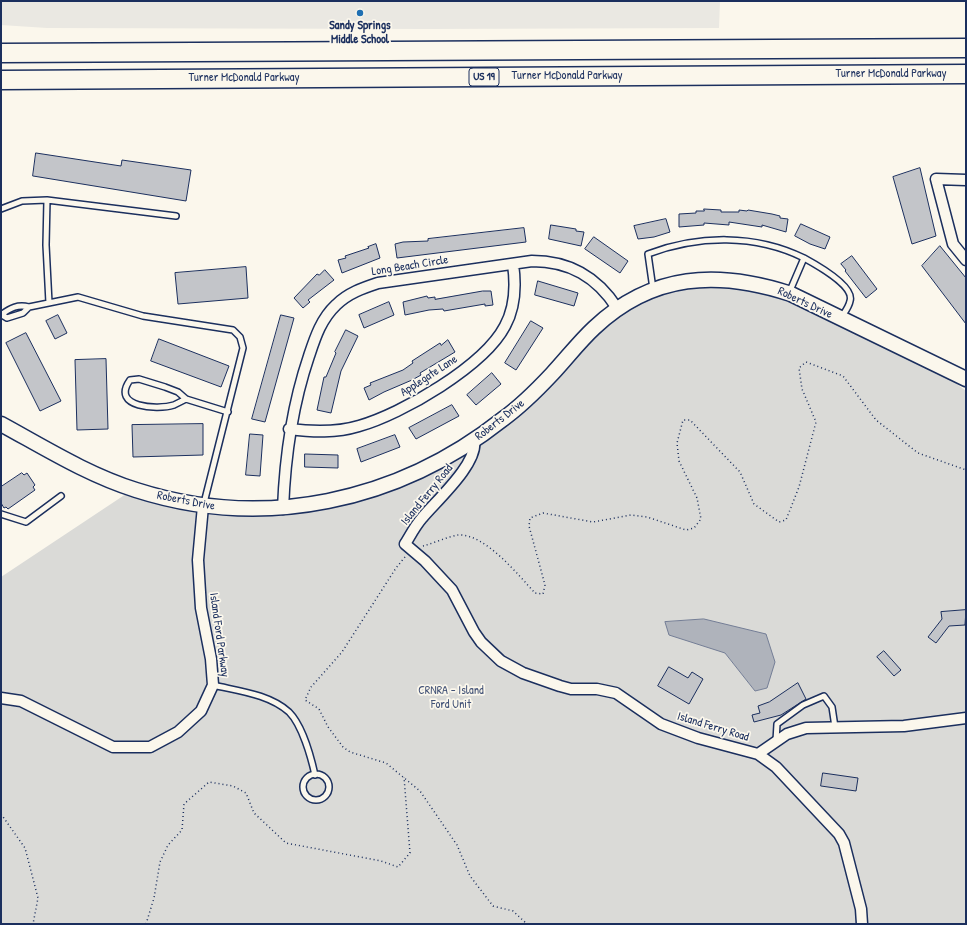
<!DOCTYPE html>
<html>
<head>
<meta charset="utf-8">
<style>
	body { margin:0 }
	#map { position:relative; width:967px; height:925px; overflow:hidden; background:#fbf7ec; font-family:"Patrick Hand",sans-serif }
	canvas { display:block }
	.frame { position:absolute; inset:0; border:2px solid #1b2f5e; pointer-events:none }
</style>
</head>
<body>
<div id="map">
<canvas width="967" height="925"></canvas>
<div class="frame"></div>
</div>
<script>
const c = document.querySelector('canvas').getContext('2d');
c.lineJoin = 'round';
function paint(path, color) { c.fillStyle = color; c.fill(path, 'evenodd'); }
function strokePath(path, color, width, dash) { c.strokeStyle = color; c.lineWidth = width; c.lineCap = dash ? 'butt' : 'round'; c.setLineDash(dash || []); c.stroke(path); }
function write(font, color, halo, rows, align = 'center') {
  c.font = font + ' "Patrick Hand",sans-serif'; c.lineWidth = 3.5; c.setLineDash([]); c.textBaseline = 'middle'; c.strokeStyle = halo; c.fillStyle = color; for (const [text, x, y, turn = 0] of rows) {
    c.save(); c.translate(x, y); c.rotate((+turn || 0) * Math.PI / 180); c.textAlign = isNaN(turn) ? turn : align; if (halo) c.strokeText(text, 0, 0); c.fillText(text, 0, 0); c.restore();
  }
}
const built = new Path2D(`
	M1 1H720L719 28 429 29 47 28 1 25Z`);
const green = new Path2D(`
	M748 280 923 358 966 391V924H1V577L132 490 172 505 332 500 424 468 492 428 625 303 689 282ZM725 653 767 688 755 691Z`);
const water = new Path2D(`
	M704 619 766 634 775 662 767 688 755 691 725 653 669 635 665 622Z`);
const building = new Path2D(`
	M36 153 121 166 122 160 191 170 186 201 33 176Z
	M920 168 936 236 912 244 893 177Z
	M704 209 721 210V212H739V210L747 211 748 210 772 214 780 216V218L788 219 786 232 762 225V227L729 222V225L704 223V225L679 227V214L696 213V211H704Z
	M666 219 670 232 654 237 638 239 634 226Z
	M801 224 830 237 825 249 810 244 795 236Z
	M551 225 576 229V231L584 232 581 246 549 239Z
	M524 228 526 242 397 258 395 244 403 242 428 241V239Z
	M594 237 628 261 620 273 585 249Z
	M376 244 380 258 342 273 338 260 346 258 345 256 369 248 368 247Z
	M940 246 966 278V324L922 266Z
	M852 256 877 289 866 298 845 271 846 270 841 264Z
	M246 267 248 298 178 304 175 273Z
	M325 270 334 280 308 300 310 302 303 308 294 298 317 274 319 275Z
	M538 281 578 293 574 306 535 295Z
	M483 291H491L493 305 485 306V304L444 311 443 309 429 310 405 315 403 302 427 296 428 298 435 297V299Z
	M389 302 394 315 364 328 359 315Z
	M58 315 67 333 55 339 46 321Z
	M281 315 294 318 265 422 252 419Z
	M531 321 543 328 516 370 505 363Z
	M346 330 358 336 341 371 331 413 317 410 324 377H326L336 353 335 352Z
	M26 333 61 401 40 411 6 343Z
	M159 339 229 366 221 387 151 361Z
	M448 340 455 352 420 373 421 375 412 380 384 392 369 400 364 388 371 385 370 383 403 370 413 363 412 361 440 343 441 345Z
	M106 359 108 429 77 430 75 360Z
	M492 373 501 384 476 405 467 395Z
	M452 405 459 416 416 439 409 428Z
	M203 424V455L133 457 132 425Z
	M250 434 263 435 260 476 246 475Z
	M395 435 400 447 361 462 357 449Z
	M305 454 338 455V468L305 467Z
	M22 473 24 475 27 473 35 485 33 487 35 490 8 509 6 507 4 508 1 503V487Z
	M966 610 965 625 949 626 936 643 928 637 942 619 941 612Z
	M884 651 901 670 894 676 877 657Z
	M669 667 688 678 692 672 703 679 689 704 658 686Z
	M798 683 806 699 781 715 754 722 752 715 760 713 758 706 769 702Z
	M823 773 858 778 856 791 821 786Z`);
const path = new Path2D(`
	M423 546C434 543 447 537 458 535 485 533 519 576 535 593L543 594 545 585 529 526 530 518 543 513 593 522 631 515 647 517 686 530 694 528 701 519 697 498 679 461 677 443 683 420H690L740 472 754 504 779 522 786 520 799 487 816 422 802 389 799 368 806 362 843 376 876 420 918 453 966 470
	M405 557 396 568 342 652 311 687 305 700 319 709 328 727 343 747 350 752 386 763 420 791 457 845 470 876 493 906 513 911 527 924
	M1 814 25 848 38 898 33 924
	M146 924 154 898 160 862 168 845 182 830 184 804 209 782 233 786 246 793 254 813 286 843 381 861 398 867 410 853 404 777`);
const lane = new Path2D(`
	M47 200 46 245 49 303
	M1 209 22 201 47 200 176 216
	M804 258C815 264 855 286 850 301 849 307 844 313 841 318
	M653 289 648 254C699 235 755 234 804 258L789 293
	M29 307 78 297 143 316 233 330 240 337 243 348 204 503
	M1 315C10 308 18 304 29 307L23 313 7 318 2 315
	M186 399C182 401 178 403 174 405 158 410 110 408 130 380L139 379 165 387 178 392 186 399 228 412
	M1 514 26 522 61 496
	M213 685C238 691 269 694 289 712 302 725 311 757 315 775
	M776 741 777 724 803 705 824 696 832 707 835 727
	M303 787a13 13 0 1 1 26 0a13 13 0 1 1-26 0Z`);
const street = new Path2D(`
	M966 180 936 179 953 244 966 260
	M289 429C313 432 336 433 359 426 402 414 484 366 505 326 516 306 516 285 513 264
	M474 440C479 463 436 501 422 518 415 526 410 536 405 544L425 561 452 590 474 632 481 642 501 661 523 673 560 686 571 689H597L616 693 661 724 698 738 758 754 776 767 839 834 844 843 861 909 862 924
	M283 509C285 456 292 406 309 356 315 338 321 319 336 305 348 293 363 288 378 283L532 261C570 261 597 277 617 308
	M1 698 21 701 113 747H150L178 732 201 711 213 685 211 659 201 608 198 560 203 506
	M758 754 787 734 806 728 904 726 966 718`);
const secondary = new Path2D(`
	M1 424C45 448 88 475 136 490 264 531 398 502 503 419 521 406 537 390 552 374 566 359 579 342 594 328 652 273 718 270 791 294L966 379`);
const highway = new Path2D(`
	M1 53 966 48
	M1 80 966 74`);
const markers = [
	[360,13,4,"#1f6fb2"]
];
const shields = [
	[484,77,30]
];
const shieldNames = [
	["US 19",484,77]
];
const poiNames = [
	["Sandy Springs",360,26],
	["Middle School",360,40]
];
const streetNames = [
	["Turner McDonald Parkway",891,74],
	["Turner McDonald Parkway",567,76],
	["Turner McDonald Parkway",244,78],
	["Long Beach Circle",410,266,-9],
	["Roberts Drive",805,303,25],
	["Applegate Lane",429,376,-33],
	["Roberts Drive",500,420,-38],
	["Island Ferry Road",427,495,-51],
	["Roberts Drive",186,501,11],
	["Island Ford Parkway",219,635,82],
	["Island Ferry Road",713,727,17]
];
const parkNames = [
	["CRNRA - Island",451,691],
	["Ford Unit",451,705]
];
paint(built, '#eae8e2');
paint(green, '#dadad7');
paint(water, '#afb3bb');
strokePath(water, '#747e96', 1);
paint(building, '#c3c5c9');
strokePath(building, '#1b2f5e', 1);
strokePath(lane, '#1b2f5e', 8);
strokePath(street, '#1b2f5e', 13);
strokePath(secondary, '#1b2f5e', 17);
strokePath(highway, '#1b2f5e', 21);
strokePath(path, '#1b2f5e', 1.5, [1, 3]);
strokePath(lane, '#fbf7ec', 5);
strokePath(street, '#fbf7ec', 10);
strokePath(secondary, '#fbf7ec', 14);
strokePath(highway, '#fbf7ec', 18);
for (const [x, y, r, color] of markers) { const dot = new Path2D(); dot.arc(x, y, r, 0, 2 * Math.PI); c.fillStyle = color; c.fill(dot); strokePath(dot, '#fbf7ec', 1.5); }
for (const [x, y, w] of shields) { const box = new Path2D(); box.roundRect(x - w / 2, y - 9, w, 18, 3); c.fillStyle = '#fbf7ec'; c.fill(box); strokePath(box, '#1b2f5e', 1); }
write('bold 11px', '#1b2f5e', null, shieldNames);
write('bold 12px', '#1b2f5e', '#fbf7ec', poiNames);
write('12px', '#1b2f5e', '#fbf7ec', streetNames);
write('12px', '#415176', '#fbf7ec', parkNames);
</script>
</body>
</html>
